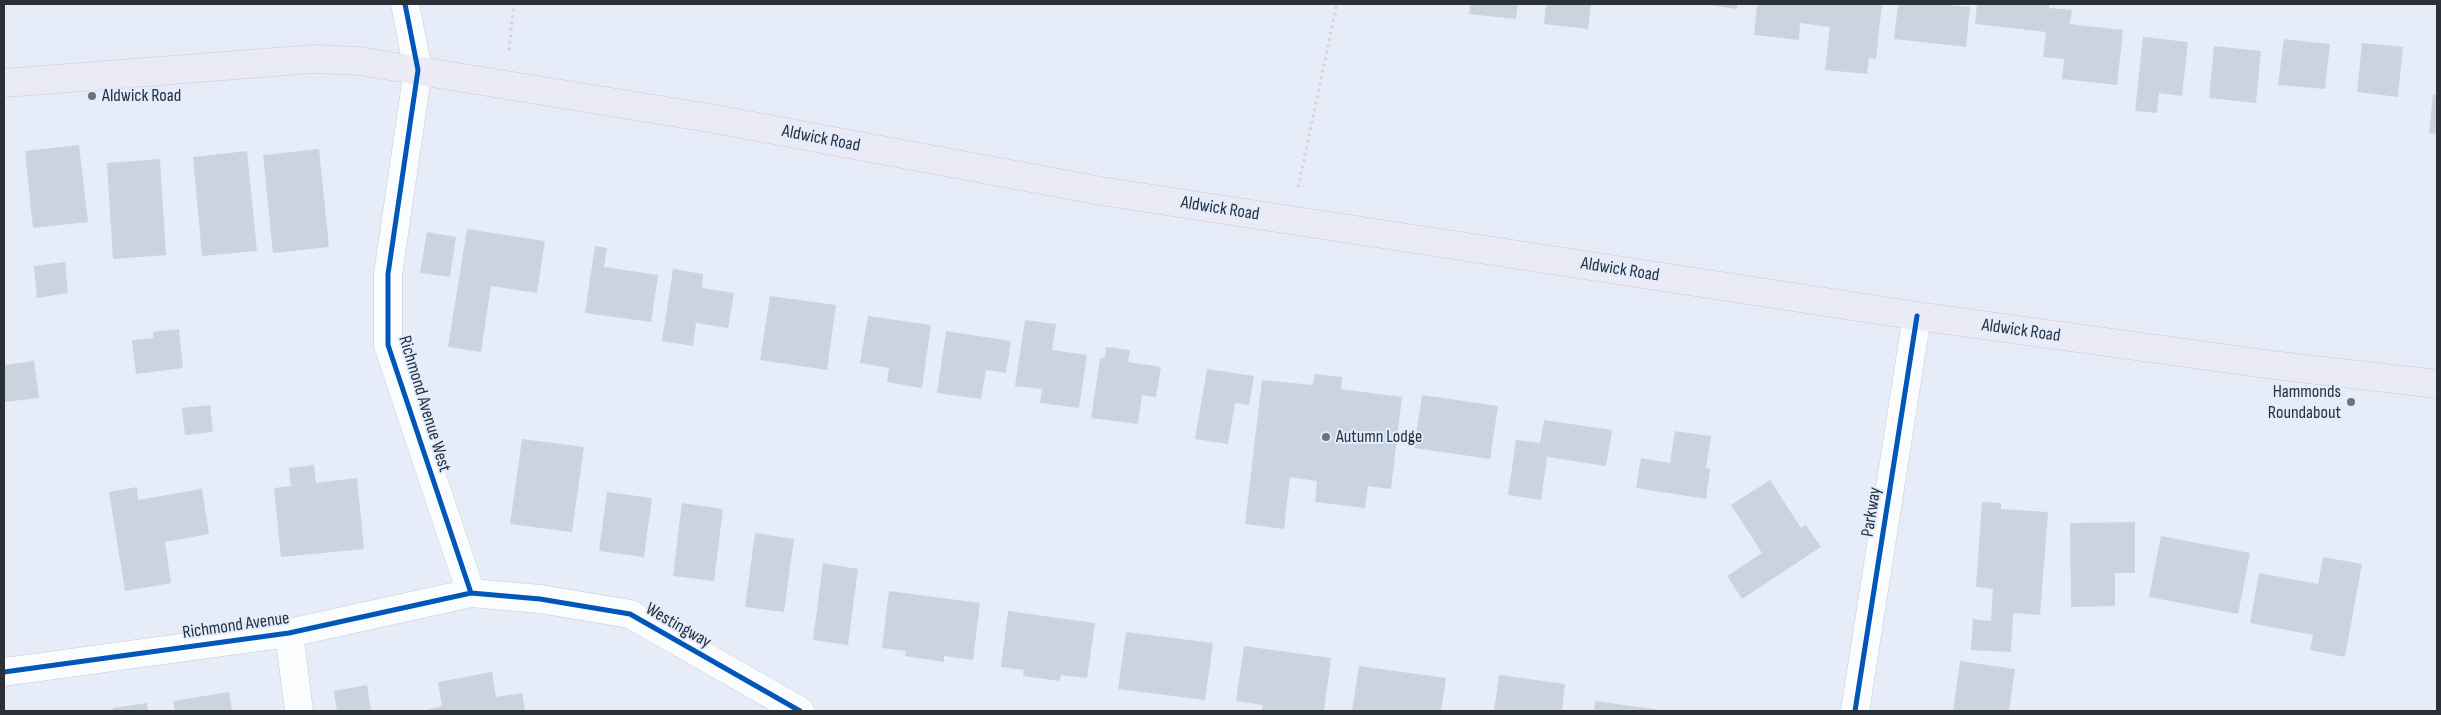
<!DOCTYPE html>
<html>
<head>
<meta charset="utf-8">
<style>
	body { margin:0 }
	#map { position:relative; width:2441px; height:715px; overflow:hidden; background:#e7edf8; font-family:"Sofia Sans Condensed",sans-serif }
	canvas { display:block }
	.frame { position:absolute; inset:0; border:5px solid #2b3037; pointer-events:none }
</style>
</head>
<body>
<div id="map">
<canvas width="2441" height="715"></canvas>
<div class="frame"></div>
</div>
<script>
const c = document.querySelector('canvas').getContext('2d');
c.lineJoin = 'round';
function paint(path, color) { c.fillStyle = color; c.fill(path, 'evenodd'); }
function strokePath(path, color, width, dash) { c.strokeStyle = color; c.lineWidth = width; c.lineCap = dash ? 'butt' : 'round'; c.setLineDash(dash || []); c.stroke(path); }
function write(font, color, halo, rows, align = 'center') {
  c.font = font + ' "Sofia Sans Condensed",sans-serif'; c.lineWidth = 4; c.setLineDash([]); c.textBaseline = 'middle'; c.strokeStyle = halo; c.fillStyle = color; for (const [text, x, y, turn = 0] of rows) {
    c.save(); c.translate(x, y); c.rotate((+turn || 0) * Math.PI / 180); c.textAlign = isNaN(turn) ? turn : align; if (halo) c.strokeText(text, 0, 0); c.fillText(text, 0, 0); c.restore();
  }
}
const building = new Path2D(`
	M1470 4H1518L1516 19 1469 14Z
	M1546 4H1591L1588 29 1544 24Z
	M1703 4H1738L1737 9Z
	M1757 4H1882L1876 59 1869 58 1867 74 1825 70 1830 27 1800 23 1799 40 1754 35Z
	M1898 4H1940L1970 7 1966 47 1894 39Z
	M1977 4H2049V8L2072 10 2070 24 2123 30 2117 85 2062 79 2064 59 2043 57 2046 32 1975 24Z
	M2143 37 2188 42 2182 96 2159 93 2157 113 2135 111Z
	M2284 39 2330 44 2325 89 2278 85Z
	M2362 43 2403 47 2398 97 2357 92Z
	M2214 46 2261 51 2256 103 2209 98Z
	M2433 94 2437 95V134L2429 133Z
	M79 145 88 222 33 228 25 151Z
	M319 149 329 247 273 253 263 155Z
	M247 151 257 251 202 256 193 157Z
	M160 159 166 255 113 259 107 163Z
	M467 229 545 241 537 293 491 286 481 352 448 347Z
	M427 232 456 237 450 277 420 273Z
	M595 246 607 248 604 267 658 275 651 322 585 313Z
	M65 262 68 293 37 298 34 266Z
	M673 269 703 274 702 288 734 293 728 328 696 323 693 346 662 341Z
	M770 296 836 305 827 370 760 360Z
	M868 316 931 325 922 388 887 382 889 368 860 363Z
	M1025 320 1056 324 1052 350 1087 355 1079 408 1040 403 1042 389 1015 386Z
	M179 329 183 368 136 374 132 340 153 338V332Z
	M946 331 1011 341 1006 373 986 370 981 399 937 393Z
	M1106 347 1130 350 1128 362 1161 367 1156 397 1142 395 1138 424 1091 418 1100 358H1105Z
	M34 361 39 398 4 402V365Z
	M1207 369 1254 376 1249 405 1235 403 1228 444 1195 439Z
	M1315 374 1342 377 1341 389 1402 397 1391 489 1368 486 1365 508 1315 502 1317 481 1290 477 1284 529 1245 524 1262 380 1313 385Z
	M1422 395 1498 406 1490 459 1414 448Z
	M210 405 213 432 185 435 182 408Z
	M1544 420 1612 430 1606 466 1547 457 1541 500 1508 495 1516 440 1540 443Z
	M1675 431 1711 436 1706 468 1710 469 1706 499 1636 488 1641 458 1670 463Z
	M522 439 584 447 572 532 510 524Z
	M314 465 316 483 357 478 364 549 281 557 274 488 291 486 289 468Z
	M1770 480 1801 528 1806 525 1821 547 1742 599 1727 576 1762 553 1731 505Z
	M137 487 138 500 202 489 209 534 165 542 171 583 125 591 109 492Z
	M607 492 652 498 644 557 599 551Z
	M1982 502 2001 503V509L2048 512 2040 615 2013 613 2011 652 1971 650 1973 619 1991 621 1993 589 1976 587Z
	M682 503 723 509 714 581 673 576Z
	M2135 522V573H2115V606L2071 607 2070 523Z
	M755 533 794 539 784 612 745 607Z
	M2161 536 2250 553 2238 614 2149 597Z
	M2323 557 2362 564 2345 657 2310 650 2313 635 2250 623 2259 573 2318 584Z
	M823 563 858 569 848 645 813 640Z
	M889 591 980 603 973 660 944 656V662L905 656 906 651 882 648Z
	M1008 611 1095 623 1087 678 1061 675 1060 681 1023 676 1024 670 1001 667Z
	M1126 632 1213 643 1205 700 1118 689Z
	M1244 646 1331 658 1324 711H1262L1263 705 1236 701Z
	M1960 661 2015 669 2009 711H1953Z
	M1359 666 1446 678 1441 711H1352Z
	M492 672 496 697 522 693 525 711H422L442 706 438 682Z
	M1499 675 1565 684 1562 711H1494Z
	M367 685 371 711H337L334 691Z
	M229 692 232 711H175L173 701Z
	M1595 701 1660 710V711H1594Z
	M147 703 148 711H113V708Z`);
const path = new Path2D(`
	M509 50 513 11 517 4
	M1298 187 1337 4`);
const minor = new Path2D(`
	M405 4 418 70 388 274V345L471 593
	M289 633 299 711
	M4 672 289 633 471 593 540 599 630 614 800 711
	M1855 711 1917 316`);
const major = new Path2D(`
	M4 83 314 59 359 61 715 119 1101 191 1917 316 2273 365 2437 384`);
const cycleway = new Path2D(`
	M405 4 418 70 388 274V345L471 593
	M4 672 289 633 471 593 540 599 630 614 800 711
	M1855 711 1917 316`);
const markers = [
	[92,96,5,"#6d727b"],
	[2351,402,5,"#6d727b"],
	[1326,437,5,"#6d727b"]
];
const poiNames = [
	["Aldwick Road",102,96],
	["Hammonds",2341,392,"right"],
	["Roundabout",2341,413,"right"],
	["Autumn Lodge",1336,437]
];
const streetNames = [
	["Aldwick Road",821,139,11],
	["Aldwick Road",1220,209,9],
	["Aldwick Road",1620,270,9],
	["Aldwick Road",2021,331,8],
	["Richmond Avenue West",424,404,73],
	["Parkway",1872,512,-81],
	["Richmond Avenue",236,626,-8],
	["Westingway",678,626,30]
];
paint(building, '#c9d4df');
strokePath(minor, '#c6cbd3', 29);
strokePath(major, '#c8cbd1', 29);
strokePath(path, '#d2d4d7', 3, [2.5, 4]);
strokePath(minor, '#fbfcfe', 28);
strokePath(major, '#ebebf5', 28);
strokePath(cycleway, '#0057b8', 5);
for (const [x, y, r, color] of markers) { const dot = new Path2D(); dot.arc(x, y, r, 0, 2 * Math.PI); c.fillStyle = color; c.fill(dot); strokePath(dot, '#e0ecff', 2); }
write('18px', '#2b3037', '#e0ecff', poiNames, 'left');
write('18px', '#2b3037', '#e0ecff', streetNames);
</script>
</body>
</html>
